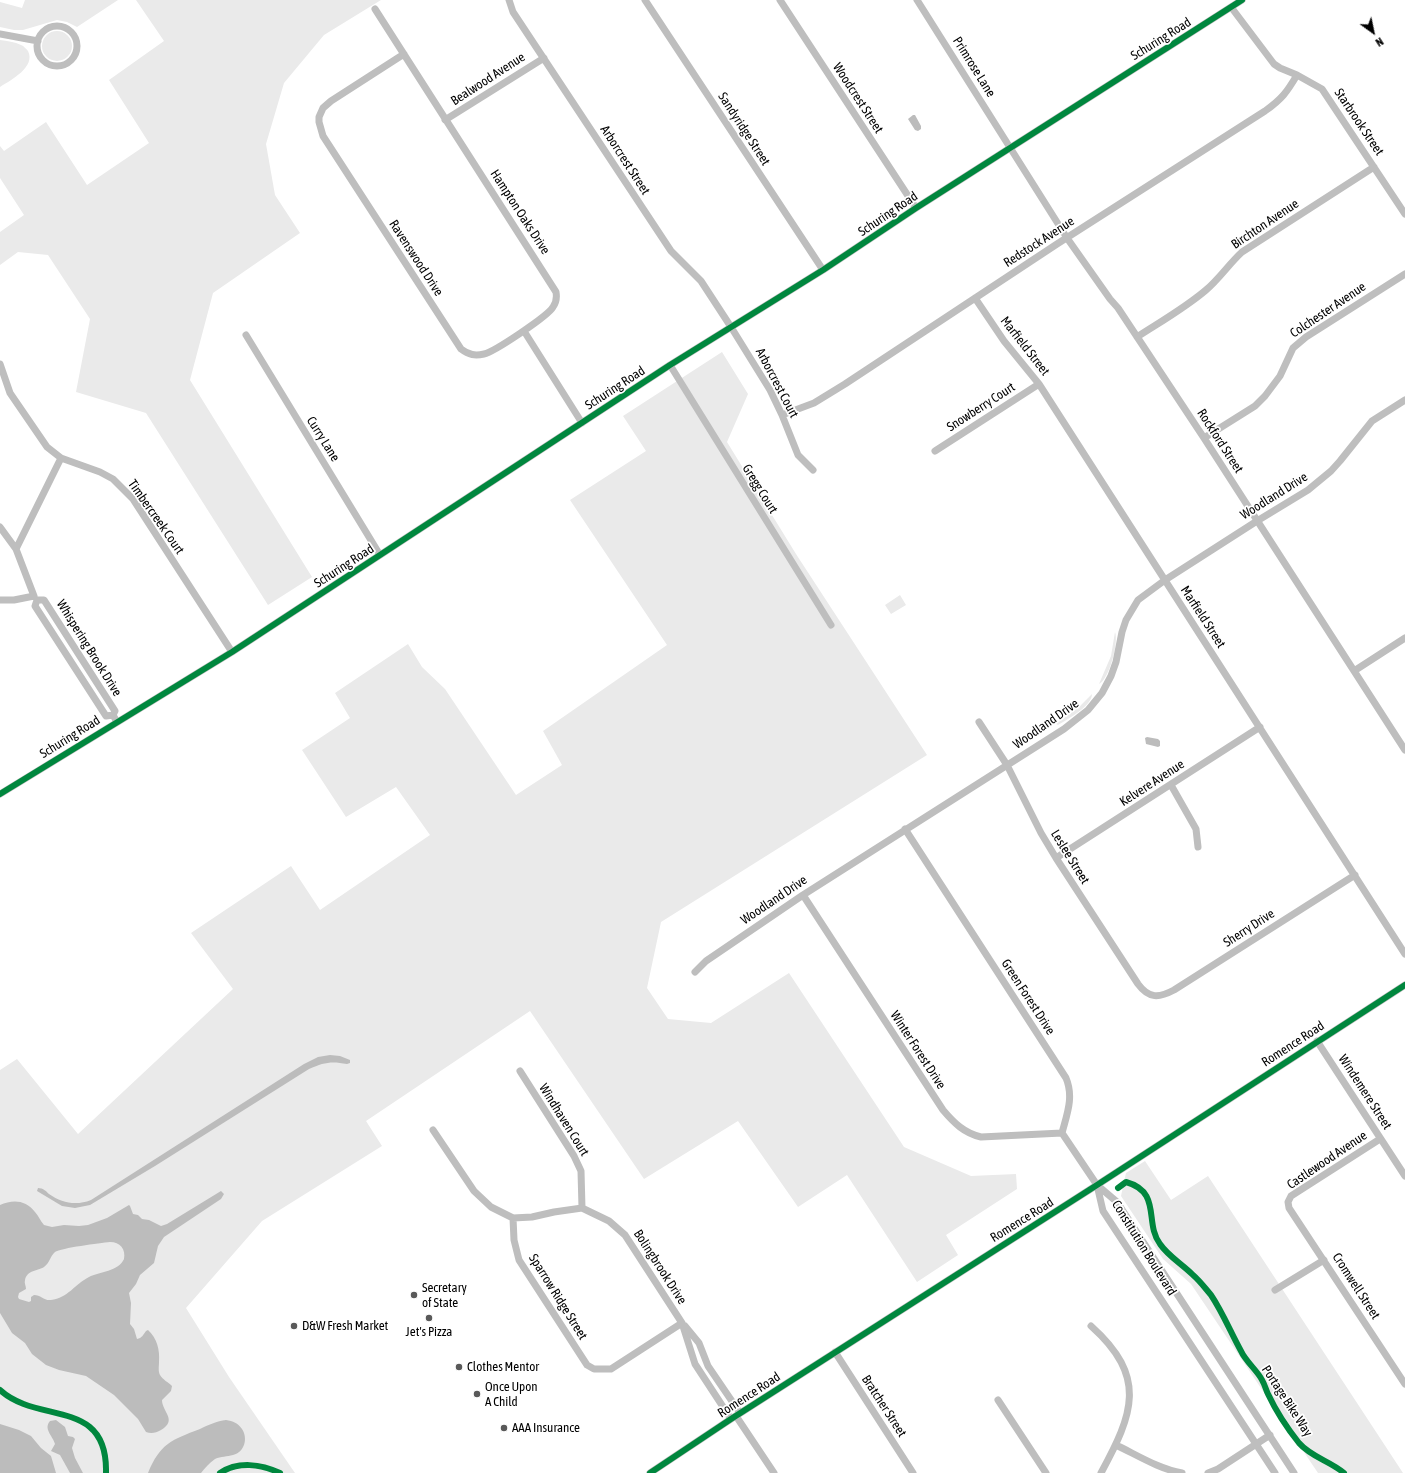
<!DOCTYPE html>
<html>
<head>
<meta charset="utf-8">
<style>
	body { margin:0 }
	#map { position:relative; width:1405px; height:1473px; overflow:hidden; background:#fff; font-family:"Asap Condensed",sans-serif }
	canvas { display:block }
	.north { position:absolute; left:1353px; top:12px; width:40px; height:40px; -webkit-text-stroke:3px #fff; paint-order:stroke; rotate:147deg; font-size:11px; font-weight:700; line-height:16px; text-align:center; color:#000 }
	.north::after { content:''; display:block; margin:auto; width:14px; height:18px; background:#000; clip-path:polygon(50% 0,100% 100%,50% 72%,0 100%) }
</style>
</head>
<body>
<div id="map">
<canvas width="1405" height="1473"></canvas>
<div class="north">N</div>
</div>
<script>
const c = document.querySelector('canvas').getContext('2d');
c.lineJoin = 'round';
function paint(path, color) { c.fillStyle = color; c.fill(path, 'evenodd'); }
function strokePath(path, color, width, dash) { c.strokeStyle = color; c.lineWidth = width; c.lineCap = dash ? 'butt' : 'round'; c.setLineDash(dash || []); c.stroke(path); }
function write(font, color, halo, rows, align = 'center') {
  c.font = font + ' "Asap Condensed",sans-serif'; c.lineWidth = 3.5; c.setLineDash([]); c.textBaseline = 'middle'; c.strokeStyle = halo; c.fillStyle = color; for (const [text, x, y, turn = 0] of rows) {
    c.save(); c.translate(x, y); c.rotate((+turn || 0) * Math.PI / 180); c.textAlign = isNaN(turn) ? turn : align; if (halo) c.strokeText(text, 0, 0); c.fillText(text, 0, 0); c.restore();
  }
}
const green = new Path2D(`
	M25 0H118L77 27 67 22 57 20 23 30H14L0 27V2L22 8Z
	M136 0H381L324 35 284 83 266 144 275 195 300 233 213 293 190 380 312 577 268 605 146 413 76 392 90 319 48 255 18 252 0 265V232L24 215 0 178V146L4 151 46 122 87 185 149 143 109 80 164 41Z
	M42 46a15 15 0 1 1 30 0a15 15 0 1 1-30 0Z
	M0 40C7 41 15 42 21 45 24 46 26 49 28 51 36 67 11 80 0 87Z
	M722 352 748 394 727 442 796 554 927 755 661 922 647 988 668 1019 711 1023 789 973 904 1147 971 1176 1016 1174 1017 1189 946 1235 958 1255 917 1282 847 1175 798 1207 738 1121 644 1179 530 1011 366 1121 382 1146 262 1221 186 1308 229 1377 295 1473H0V1070L17 1059 78 1134 233 989 191 933 291 866 320 910 430 835 396 787 346 817 302 750 350 718 335 693 408 644 422 667 445 689 516 795 562 765 543 731 667 645 570 500 646 451 623 416Z
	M900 595 906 605 891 614 885 605Z
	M1115 632C1119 642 1109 680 1099 684L1111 656Z
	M1092 694C1092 706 1068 719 1058 725L1056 724 1079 707Z
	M1145 1161 1171 1200 1208 1176 1403 1473H1318L1191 1284 1163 1259 1121 1196 1126 1173Z`);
const water = new Path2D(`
	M913 115H915L921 126V129L918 131 915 130 908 119Z
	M1147 737 1158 739 1160 741V746L1158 747 1146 744 1145 738Z
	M330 1055 340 1056 350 1060V1063L347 1064C332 1061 324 1062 309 1069L155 1166 90 1205 75 1208 62 1206 37 1191 38 1188C43 1188 46 1191 49 1194 62 1203 76 1206 91 1200L304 1064 318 1057Z
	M221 1191 224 1194 221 1199 164 1237 158 1246 154 1263 140 1275 136 1284 129 1293 131 1303 130 1324 134 1329 137 1339C142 1338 143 1335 146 1331L148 1330C157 1338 160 1350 159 1362 159 1366 158 1371 160 1375 163 1380 168 1382 172 1386L171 1391 162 1400C162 1412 178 1420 161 1430 156 1433 151 1434 146 1432L138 1419 114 1395 86 1376 59 1370 46 1365 32 1354 25 1343 12 1333 0 1313V1205C13 1199 26 1200 35 1212 39 1216 40 1221 44 1225L52 1227 64 1225 79 1226 88 1225 107 1218 129 1205 130 1206 133 1214 138 1215 142 1219 149 1220 161 1226 167 1224ZM110 1242C120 1242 126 1249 124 1259 119 1271 99 1272 89 1277 75 1284 68 1298 51 1300 44 1301 41 1295 34 1295L31 1297V1301L29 1302 19 1299 18 1297 19 1293 26 1289C26 1286 24 1283 25 1280 27 1270 38 1271 44 1267 50 1263 50 1256 55 1252 61 1248 100 1243 110 1242Z
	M56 1420 65 1427 68 1436 73 1437 75 1439 72 1448 75 1458 83 1473H70L60 1455 51 1451 55 1444C53 1436 43 1429 50 1421Z
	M226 1420C233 1421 238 1423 242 1429 248 1438 245 1452 233 1455 227 1457 221 1456 215 1459 209 1463 205 1468 201 1473H148C160 1444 171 1440 200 1429 208 1425 217 1421 226 1420Z
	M0 1424 19 1430 31 1436 41 1448 51 1456 56 1473H0Z`);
const minor = new Path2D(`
	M509 0 513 12 671 251 701 281 731 327 770 390 782 415 798 455 813 470
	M645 0 823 270
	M780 0 916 208
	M917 0 1067 238 1110 299 1118 308 1204 438 1405 750
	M1231 7 1274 64 1280 68 1297 75 1322 89 1405 214
	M375 9 556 292C557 298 556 303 553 307 548 316 494 352 484 354 475 356 469 355 461 349L323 136 319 122V117L323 108 331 101 404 54
	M37 46a20 20 0 1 1 40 0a20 20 0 1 1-40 0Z
	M0 34 38 41
	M445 120 544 58
	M975 298 1004 341 1039 384 1405 954
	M524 331 582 423
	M246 335 380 555
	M1137 337C1160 322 1185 308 1206 290 1219 279 1229 264 1242 252L1374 167
	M0 364 10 393 47 447 61 458 100 472 113 479 133 499 232 652
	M670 365 831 625
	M782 415 814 403 845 384 1057 244 1265 111C1282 99 1287 92 1297 75
	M1204 438 1255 406 1265 396 1280 376 1293 348 1306 337 1405 274
	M935 451 1039 384
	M0 527 16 549 34 596 14 600H0
	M16 549 61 458
	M37 600H44L115 711 113 715 117 722
	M37 600 35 606 106 716 113 715
	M1354 671 1405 638
	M979 722 1007 765 1041 833 1056 858 1138 984C1149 999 1159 998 1174 990L1355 875
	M1171 785 1196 829 1198 847
	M0 794 232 652 670 365 823 270 916 208 1242 0
	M905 829 1066 1078C1074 1097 1067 1114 1062 1133L1097 1185 1117 1202 1294 1473
	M1056 858 1260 727
	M803 895 943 1110C954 1123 964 1133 981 1137L1062 1133
	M695 972 706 961 803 895 1064 729 1088 710 1102 693 1111 676 1116 662 1122 632 1126 620 1138 600 1165 580 1257 521 1308 490 1331 471 1340 461 1372 421 1405 400
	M1317 1041 1405 1176
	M520 1071 574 1156 581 1171 582 1208
	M433 1130 474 1191 491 1207 513 1218 532 1217 554 1212 582 1208 609 1221 625 1235 682 1323 695 1364 731 1419
	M1380 1139 1291 1196 1288 1202 1289 1208 1405 1384
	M1097 1185 1103 1211 1275 1473
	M513 1218 514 1240 519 1260 587 1365 594 1369H611L682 1323
	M1275 1290 1324 1260
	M685 1326 699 1343 708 1366 740 1413
	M1091 1326C1148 1377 1133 1414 1101 1473
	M835 1352 913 1473
	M998 1400 1046 1473
	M736 1416 774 1473
	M1116 1445C1137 1455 1159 1469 1182 1473
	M650 1473 731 1419 1097 1185 1405 985
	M1208 1473 1218 1469 1270 1435`);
const cycleway = new Path2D(`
	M0 794 232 652 670 365 823 270 916 208 1242 0
	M1118 1188 1126 1182C1162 1192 1144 1223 1160 1244 1168 1256 1182 1264 1193 1275 1200 1281 1205 1288 1211 1295 1223 1313 1231 1333 1241 1351 1246 1362 1257 1370 1262 1380 1265 1385 1266 1390 1268 1394 1276 1411 1287 1428 1299 1443 1311 1457 1330 1461 1344 1473
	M0 1390C38 1425 108 1397 106 1473
	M220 1473C238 1461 261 1464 280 1473
	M650 1473 731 1419 1097 1185 1405 985`);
const markers = [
	[414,1295,4,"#595959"],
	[429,1318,4,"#595959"],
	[294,1326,4,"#595959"],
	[459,1367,4,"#595959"],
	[477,1394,4,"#595959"],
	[504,1428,4,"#595959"]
];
const streetNames = [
	["Schuring Road",1161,39,-32],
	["Primrose Lane",974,67,58],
	["Bealwood Avenue",488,79,-33],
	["Woodcrest Street",858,98,57],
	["Starbrook Street",1359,122,56],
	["Sandyridge Street",744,129,57],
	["Arborcrest Street",625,160,57],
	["Hampton Oaks Drive",520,212,57],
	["Schuring Road",888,214,-34],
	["Birchton Avenue",1265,224,-34],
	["Redstock Avenue",1039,242,-33],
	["Ravenswood Drive",416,258,57],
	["Colchester Avenue",1328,310,-34],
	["Marfield Street",1025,346,52],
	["Arborcrest Court",777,383,62],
	["Schuring Road",615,388,-33],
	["Snowberry Court",981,407,-33],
	["Curry Lane",323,439,58],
	["Rockford Street",1220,441,57],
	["Gregg Court",760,489,58],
	["Woodland Drive",1274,496,-32],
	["Timbercreek Court",156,517,55],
	["Schuring Road",344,566,-33],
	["Marfield Street",1203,617,57],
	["Whispering Brook Drive",89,648,58],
	["Woodland Drive",1046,724,-35],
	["Schuring Road",70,737,-32],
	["Kelvere Avenue",1152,783,-33],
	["Leslee Street",1070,857,58],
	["Woodland Drive",774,900,-34],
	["Sherry Drive",1249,928,-33],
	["Green Forest Drive",1028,997,57],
	["Romence Road",1293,1044,-33],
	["Winter Forest Drive",918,1050,57],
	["Windemere Street",1365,1092,57],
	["Windhaven Court",564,1120,58],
	["Castlewood Avenue",1327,1160,-34],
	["Romence Road",1022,1220,-32],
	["Constitution Boulevard",1144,1248,58],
	["Bolingbrook Drive",660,1267,57],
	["Cromwell Street",1356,1286,57],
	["Sparrow Ridge Street",558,1297,58],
	["Romence Road",749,1395,-33],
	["Portage Bike Way",1287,1401,57],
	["Bratcher Street",884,1406,57]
];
const poiNames = [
	["Secretary",422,1288],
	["of State",422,1303],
	["D&W Fresh Market",302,1326],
	["Jet's Pizza",429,1332,"center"],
	["Clothes Mentor",467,1367],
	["Once Upon",485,1387],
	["A Child",485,1402],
	["AAA Insurance",512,1428]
];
paint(green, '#eaeaea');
paint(water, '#bcbcbc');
strokePath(minor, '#bebebe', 7);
strokePath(cycleway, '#00873e', 6);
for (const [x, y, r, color] of markers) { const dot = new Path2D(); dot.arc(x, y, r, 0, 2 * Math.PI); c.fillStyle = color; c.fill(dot); strokePath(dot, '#fff', 1.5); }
write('13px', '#000', '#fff', streetNames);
write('13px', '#000', '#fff', poiNames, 'left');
</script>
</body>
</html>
